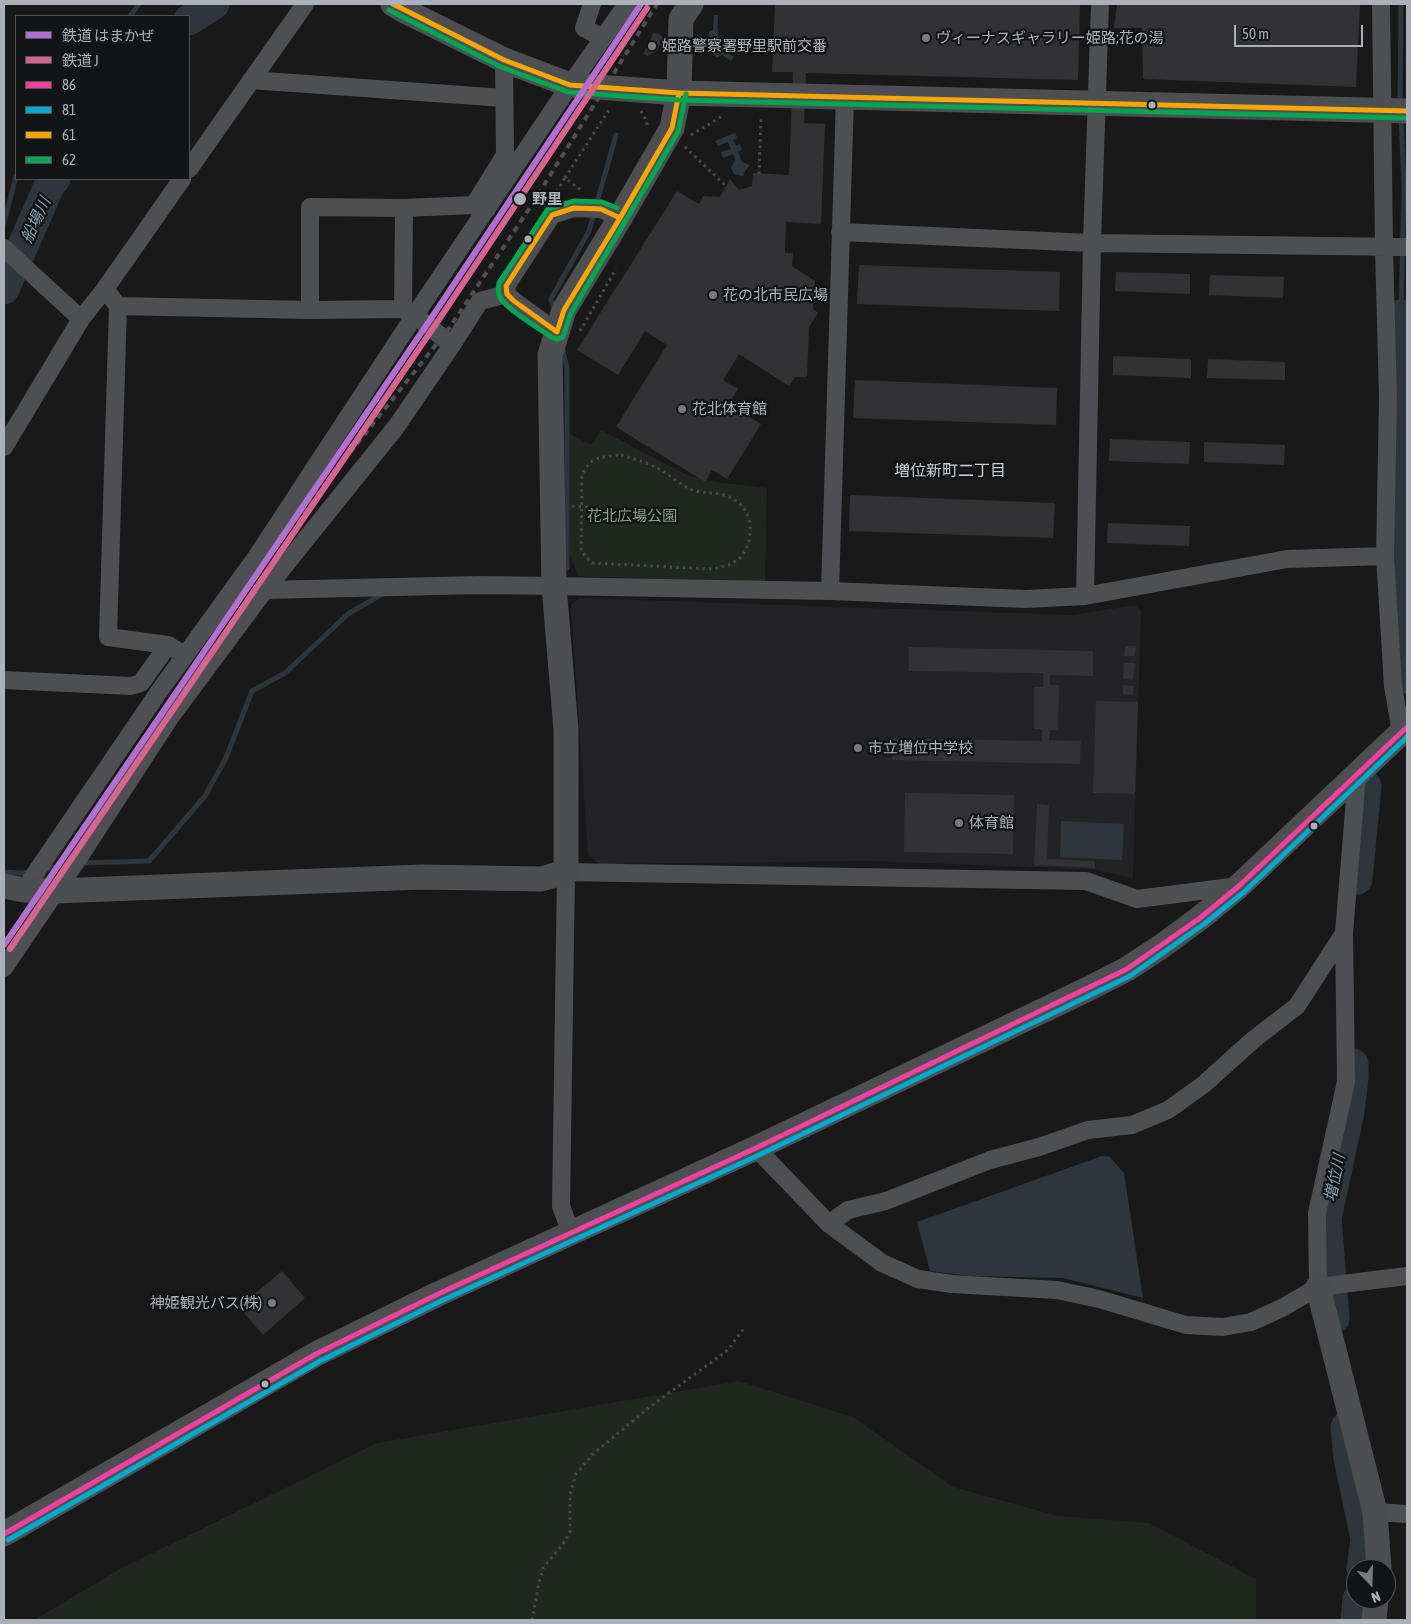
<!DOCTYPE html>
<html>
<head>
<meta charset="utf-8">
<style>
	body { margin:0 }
	#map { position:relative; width:1411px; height:1624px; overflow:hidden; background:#19191a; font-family:"Asap Condensed","Noto Sans JP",sans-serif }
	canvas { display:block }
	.frame { position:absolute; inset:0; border:5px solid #aab1bb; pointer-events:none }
	.legend { position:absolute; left:15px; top:15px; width:175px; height:165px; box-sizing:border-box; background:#131416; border:1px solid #4f5358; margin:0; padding:6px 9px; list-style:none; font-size:15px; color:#aab1bb }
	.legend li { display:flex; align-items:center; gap:10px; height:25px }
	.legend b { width:25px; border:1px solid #4f5358 }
	.north { position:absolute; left:1346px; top:1559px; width:50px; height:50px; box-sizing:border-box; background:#131416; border:1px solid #4f5358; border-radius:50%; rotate:159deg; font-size:14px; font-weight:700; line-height:20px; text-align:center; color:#aab1bb }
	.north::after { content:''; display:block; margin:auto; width:18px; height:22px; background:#777c83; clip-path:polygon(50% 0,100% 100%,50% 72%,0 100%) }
	.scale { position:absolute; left:1234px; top:25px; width:129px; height:22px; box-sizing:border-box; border:2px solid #aab1bb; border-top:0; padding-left:6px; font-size:15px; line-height:18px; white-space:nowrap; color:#aab1bb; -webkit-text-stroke:4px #131416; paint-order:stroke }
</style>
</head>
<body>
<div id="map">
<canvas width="1411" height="1624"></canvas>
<div class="frame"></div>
<ul class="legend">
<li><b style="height:6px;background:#b36fd0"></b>鉄道 はまかぜ</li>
<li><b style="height:6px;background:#d76391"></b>鉄道 J</li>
<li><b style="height:6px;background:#f240a1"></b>86</li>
<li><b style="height:6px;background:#00a9ce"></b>81</li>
<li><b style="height:6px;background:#f7a600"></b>61</li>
<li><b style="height:6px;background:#00a651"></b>62</li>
</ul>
<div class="north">N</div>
<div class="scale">50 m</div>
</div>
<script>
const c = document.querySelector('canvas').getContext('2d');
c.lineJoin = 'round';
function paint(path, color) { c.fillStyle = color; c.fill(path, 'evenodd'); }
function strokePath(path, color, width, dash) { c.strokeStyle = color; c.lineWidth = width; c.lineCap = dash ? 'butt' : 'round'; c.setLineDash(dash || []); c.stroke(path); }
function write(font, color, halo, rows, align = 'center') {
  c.font = font + ' "Asap Condensed","Noto Sans JP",sans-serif'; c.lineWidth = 4.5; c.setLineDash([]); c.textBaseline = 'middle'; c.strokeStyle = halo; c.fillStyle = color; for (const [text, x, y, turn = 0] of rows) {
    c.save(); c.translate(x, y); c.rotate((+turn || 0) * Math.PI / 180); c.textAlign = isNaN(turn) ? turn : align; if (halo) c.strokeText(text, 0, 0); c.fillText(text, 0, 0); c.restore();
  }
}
const built = new Path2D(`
	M580 598 1073 615 1135 605 1141 610 1133 878 1093 869 867 861 599 864 588 854 571 605Z`);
const green = new Path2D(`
	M601 430 689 476 715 482 767 488 765 583 578 576 570 556 568 433 591 445Z
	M739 1381 853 1417 953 1487 1058 1516 1149 1523 1256 1579V1620H34L120 1569 377 1443Z`);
const water = new Path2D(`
	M714 15H718C718 34 715 45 734 57L731 61 722 55 716 58 708 40 709 32 713 30Z
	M735 133 737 138 733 140 736 146 740 144 742 150 738 152 742 162 750 165 745 171 743 176 734 174 731 168 735 160 733 154 723 158 721 152 731 149 728 142 718 146 715 141Z
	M1061 821 1124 824 1122 860 1060 857Z
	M1102 1156 1110 1157 1124 1173 1143 1298 1063 1278 970 1276 930 1271 917 1222Z`);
const stream = new Path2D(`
	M130 16 139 4
	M1400 103 1401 4
	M1401 117 1404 184 1401 315 1407 330
	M4 223 16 176
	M554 309 551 299 589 231 616 135
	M561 572 567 568V368L562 347
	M81 863 149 861 205 796 226 758 252 691 285 673 348 614 384 593
	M44 869 67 865
	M4 872 21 873 31 872`);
const river = new Path2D(`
	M189 20 214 4
	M4 289 50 184 55 179
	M1401 315 1399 528 1405 678
	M1357 879 1366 786
	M1334 1318 1326 1218 1349 1112 1353 1078V1064
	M1346 1427 1349 1458 1366 1539 1362 1569
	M1356 1620 1358 1599`);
const building = new Path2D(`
	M775 4H1080L1078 80 806 73 804 123 825 124 821 224 786 222 785 253H793L792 266 815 281 813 309 818 313 809 327 807 377H795L789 386 739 354 723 380 738 389 728 404 761 424 727 479 712 470 705 482 616 427 667 345 645 331 618 375 577 350 677 191 699 204 703 196 720 197 730 179 739 190 752 186 753 173 789 175 793 72H772Z
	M1117 4H1360L1356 87 1143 79 1142 28H1114Z
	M654 32 664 37 657 51 648 56 643 54Z
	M859 265 1060 272 1059 311 857 304Z
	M1116 272 1190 274V294L1115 291Z
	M1210 275 1284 277 1283 298 1209 295Z
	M1113 356 1191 359V378L1113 375Z
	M1208 359 1285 362V380L1207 378Z
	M855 380 1057 388 1056 425 853 418Z
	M1110 439 1190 442 1189 464 1109 461Z
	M1204 442 1285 445 1284 465 1204 462Z
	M850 495 1055 503 1053 538 849 531Z
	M1108 523 1190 526 1189 546 1107 543Z
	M1125 646H1136L1135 656H1124Z
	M909 647 1093 651V676L1050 675V685H1059L1058 730H1050L1049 740 1081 741 1080 764 892 760V738L1042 741V729H1034V687H1043V673L909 671Z
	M1124 663H1135L1133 680 1123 679Z
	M1123 685 1134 686 1133 695 1123 694Z
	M1096 701 1138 702 1135 794 1093 793Z
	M905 793 1014 795 1013 854 904 852Z
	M1037 804 1049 805 1047 859 1095 861V868L1034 865Z
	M282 1271 305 1298 263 1335 239 1307Z`);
const path = new Path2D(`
	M641 111 646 120 648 128
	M691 135 724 115
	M685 147 726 186
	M759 174 761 116
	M565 178 610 108
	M553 197 565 178 582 191
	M580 331 616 269
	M621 455C635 459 648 463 661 470 670 476 680 484 690 489 701 494 713 492 724 495 748 502 754 523 748 544 743 562 728 566 712 569L592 563 581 551 582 475C590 456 602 457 621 455Z
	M572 506 605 508
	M532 1620 538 1587 543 1568 563 1544 570 1532V1494L576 1474 593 1454 651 1406 728 1350 744 1328`);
const street = new Path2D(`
	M592 4 584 28 603 38
	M1381 4 1384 248 1388 398 1385 556 1393 686 1401 732
	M251 80 504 98
	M189 169 305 4
	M474 205 505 155 504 60
	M840 232 1092 243 1407 247
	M4 248 81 319
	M105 289 118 306 108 637 168 645 185 655
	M118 306 310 310 403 309 415 315 452 345
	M403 309 404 208 474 205 487 209
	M310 310V207L404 208
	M557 332 514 301 507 294 506 286 552 215 574 208 601 209 620 218
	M4 447 81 319 105 289 182 179
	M265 590 480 585 554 586 830 591 1026 599 1085 596 1287 559 1385 556
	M830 591 845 97
	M1085 596 1092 243 1100 4
	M4 680 131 686 141 683 168 645
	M24 890 158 693 257 556 415 315 570 85 627 4
	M4 968 82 853 169 719 265 590 396 427 452 345 480 301 507 294
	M756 1148 829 1224 882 1263 918 1279 952 1284 1057 1290 1099 1299 1186 1325 1223 1327 1251 1322 1282 1308 1318 1287 1407 1276
	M829 1224 848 1210 886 1201 990 1160 1039 1147 1088 1130 1132 1125 1168 1110 1203 1085 1253 1040 1297 1006 1344 933
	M571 1233 561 1206 566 872 1086 881 1137 899 1239 886
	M1318 1287 1317 1213 1346 1082 1344 933 1357 775
	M1375 1512 1407 1514`);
const secondary = new Path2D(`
	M393 4 403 10 504 60 570 85 679 93 1407 111
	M4 886 24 890 55 891 422 877 541 879 566 872V730L554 586 550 355 564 310 620 218 672 128 679 93 681 19 691 4
	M1318 1287 1375 1512 1379 1569
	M4 1534 316 1354 438 1294 756 1148 1088 989 1127 969 1162 946 1200 918 1239 886 1407 727
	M1374 1620 1376 1599`);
const rail = new Path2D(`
	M275 547 450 327 529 209 657 4`);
const bus1 = new Path2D(`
	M4 1534 316 1354 438 1294 756 1148 1127 969 1200 918 1239 886 1407 727`);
const bus2 = new Path2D(`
	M8 1540 320 1361 441 1301 759 1155 1130 976 1204 924 1244 892 1407 737`);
const bus3 = new Path2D(`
	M393 4 504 60 570 85 679 93 1407 111
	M574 208 601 209 620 218 564 310 557 332 514 301 507 294 506 286 552 215Z
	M620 218 672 128 679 93`);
const bus4 = new Path2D(`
	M389 10 501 67 568 92 679 100 1407 118
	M617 208 602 202 574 201 548 209 499 283C498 287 498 294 501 299 509 311 540 329 553 338L558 339 563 337 571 313 678 132 686 94`);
const rail1 = new Path2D(`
	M4 945 434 314 641 4`);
const rail2 = new Path2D(`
	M10 949 440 318 647 8`);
const markers = [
	[926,38,5,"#777c83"],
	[652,46,5,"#777c83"],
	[1152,105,4.5,"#aab1bb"],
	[520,199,7,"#aab1bb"],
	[528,239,4.5,"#aab1bb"],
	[713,295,5,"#777c83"],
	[682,409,5,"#777c83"],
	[858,748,5,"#777c83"],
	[959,823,5,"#777c83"],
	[1314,826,4.5,"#aab1bb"],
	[272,1303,5,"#777c83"],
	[265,1384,4.5,"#aab1bb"]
];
const poiNames = [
	["ヴィーナスギャラリー姫路;花の湯",936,38],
	["姫路警察署野里駅前交番",662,46],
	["花の北市民広場",723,295],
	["花北体育館",692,409],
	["市立増位中学校",868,748],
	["体育館",969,823],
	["神姫観光バス(株)",262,1303,"right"]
];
const stopNames = [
	["野里",532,199]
];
const parkNames = [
	["花北広場公園",632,516]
];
const waterNames = [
	["船場川",36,220,-65],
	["増位川",1335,1178,-78]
];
const neighbourhoodNames = [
	["増位新町二丁目",950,471]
];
paint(built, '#232326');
paint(green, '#1f271f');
paint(water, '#2c363c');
strokePath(stream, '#2c363c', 5);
strokePath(river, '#2c363c', 31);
paint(building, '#323234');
strokePath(path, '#494b4d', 3, [2.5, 4]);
strokePath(street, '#4d4f53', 18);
strokePath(secondary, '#4c4e51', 25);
strokePath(rail, '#4d4f52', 4, [6, 5]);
strokePath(bus1, '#f240a1', 5);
strokePath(bus2, '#00a9ce', 5);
strokePath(bus3, '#f7a600', 5);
strokePath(bus4, '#00a651', 5);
strokePath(rail1, '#b36fd0', 6);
strokePath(rail2, '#d76391', 6);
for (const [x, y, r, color] of markers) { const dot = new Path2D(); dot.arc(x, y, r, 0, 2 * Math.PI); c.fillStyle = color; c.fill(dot); strokePath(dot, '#131416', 2); }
write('15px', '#aab1bb', '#131416', poiNames, 'left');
write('bold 15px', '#aab1bb', '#131416', stopNames, 'left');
write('15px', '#82a681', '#131416', parkNames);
write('italic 16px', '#81a2b6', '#131416', waterNames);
write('16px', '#cccfd6', '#131416', neighbourhoodNames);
</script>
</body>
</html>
